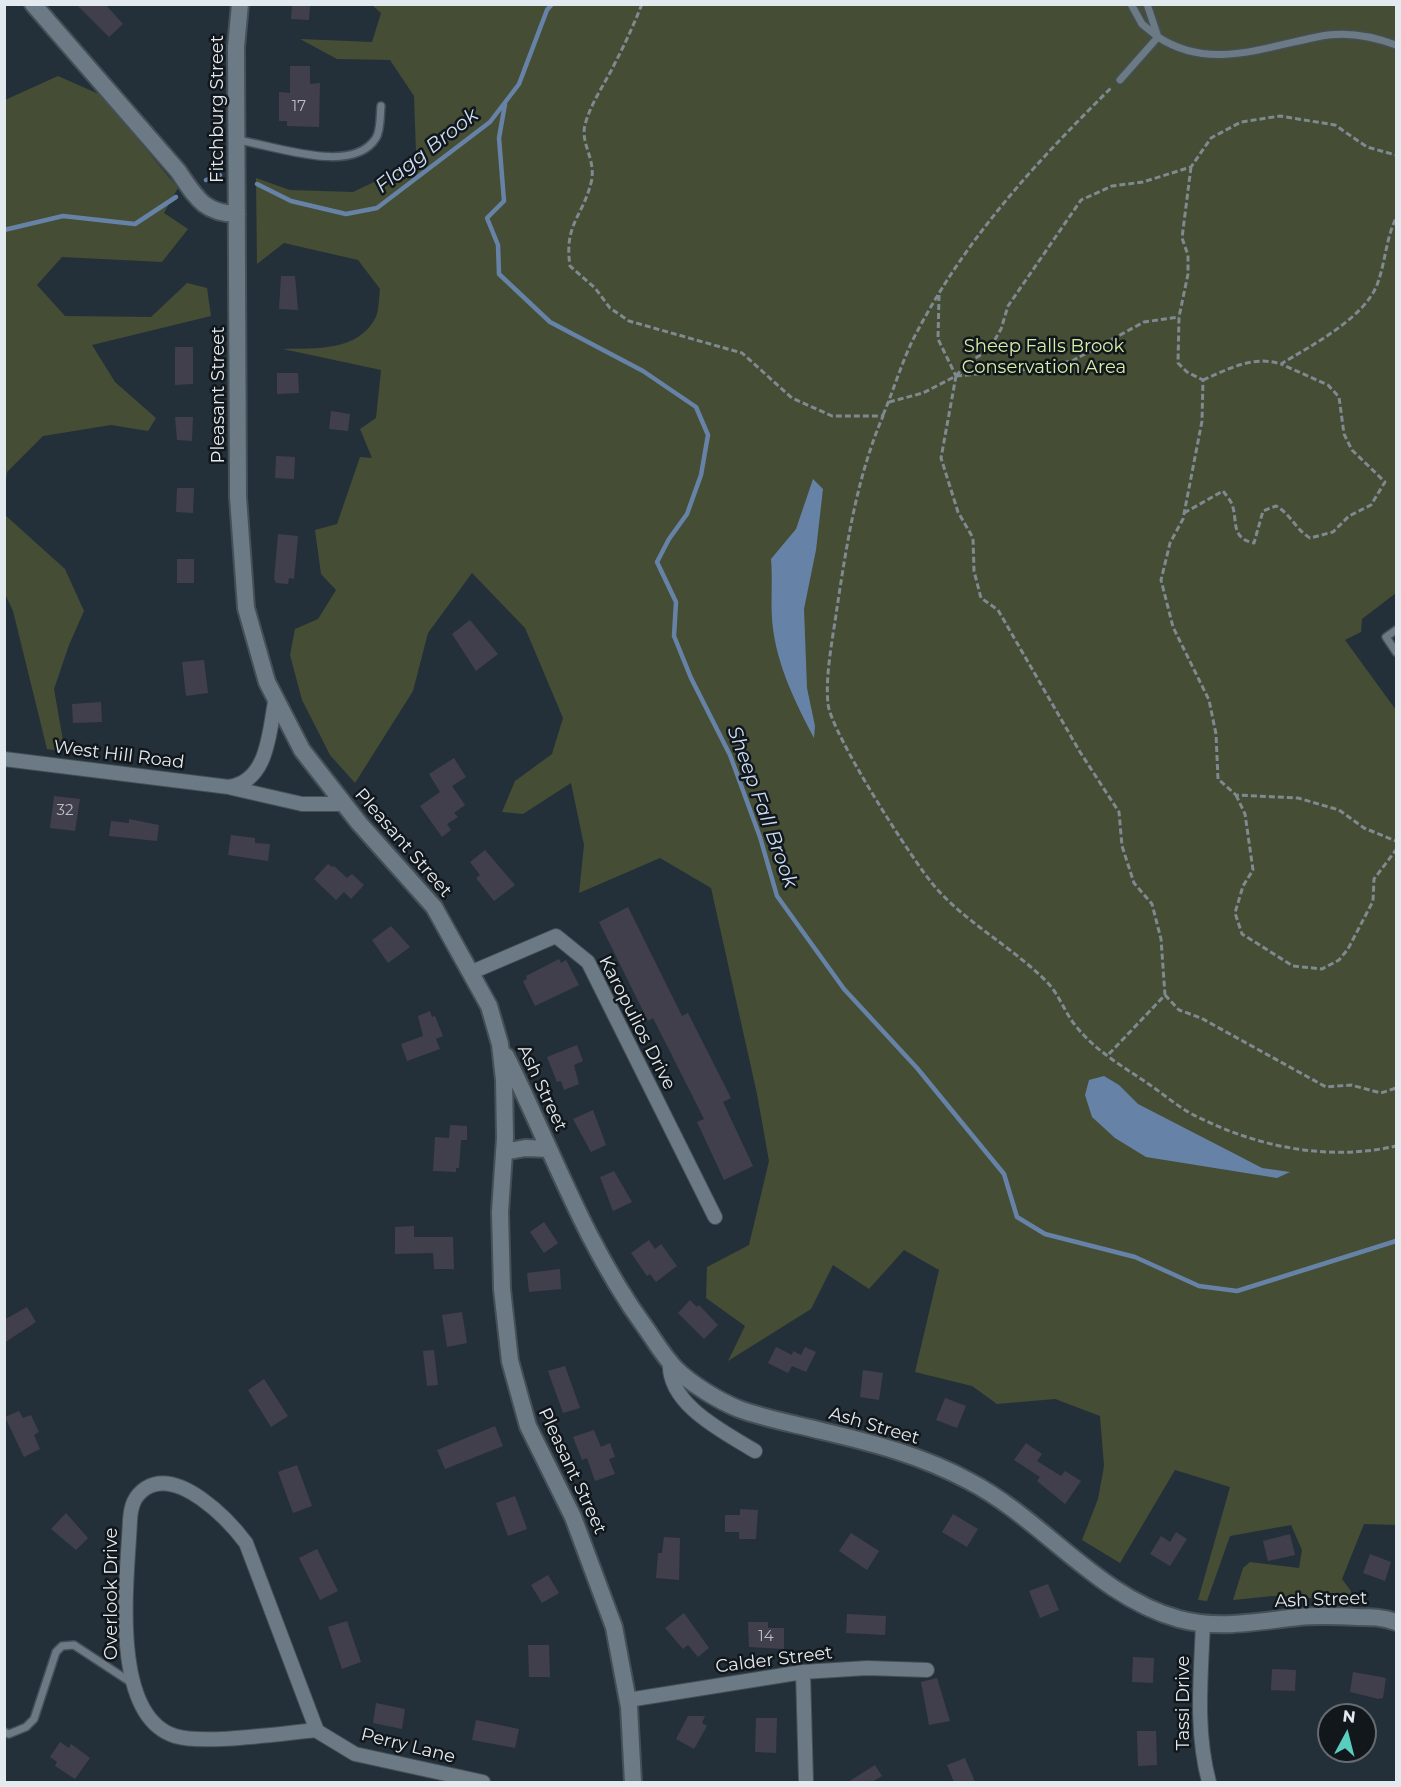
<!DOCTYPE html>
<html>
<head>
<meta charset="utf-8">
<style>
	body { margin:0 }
	#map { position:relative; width:1401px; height:1787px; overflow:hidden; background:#243039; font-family:Montserrat,sans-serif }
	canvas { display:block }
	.frame { position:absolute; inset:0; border:6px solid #e2eaf0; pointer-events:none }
	.north { position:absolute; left:1317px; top:1703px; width:60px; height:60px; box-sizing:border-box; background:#12171c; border:2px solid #656b71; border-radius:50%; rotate:7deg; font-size:16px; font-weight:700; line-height:24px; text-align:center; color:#e2eaf0 }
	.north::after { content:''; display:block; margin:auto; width:21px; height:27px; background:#59cebf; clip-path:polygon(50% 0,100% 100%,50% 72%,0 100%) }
</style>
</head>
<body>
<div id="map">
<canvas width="1401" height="1787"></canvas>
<div class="frame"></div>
<div class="north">N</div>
</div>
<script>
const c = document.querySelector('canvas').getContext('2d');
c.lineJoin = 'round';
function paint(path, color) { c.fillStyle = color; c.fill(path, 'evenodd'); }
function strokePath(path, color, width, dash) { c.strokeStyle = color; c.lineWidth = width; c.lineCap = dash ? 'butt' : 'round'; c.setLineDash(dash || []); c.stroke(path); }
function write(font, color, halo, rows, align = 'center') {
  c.font = font + ' Montserrat,sans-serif'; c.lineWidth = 5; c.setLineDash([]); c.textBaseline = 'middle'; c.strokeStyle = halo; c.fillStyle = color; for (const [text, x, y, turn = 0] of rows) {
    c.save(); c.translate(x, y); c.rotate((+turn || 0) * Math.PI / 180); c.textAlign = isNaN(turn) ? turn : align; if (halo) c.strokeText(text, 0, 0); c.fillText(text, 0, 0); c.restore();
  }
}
const green = new Path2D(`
	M372 5H1396V593L1362 619 1361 632 1345 640 1396 710V1525L1364 1524 1342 1579 1351 1591 1349 1600 1273 1596 1233 1600 1243 1568 1250 1562 1299 1568 1302 1550 1291 1525 1230 1536 1207 1601 1198 1600 1230 1487 1175 1470 1120 1563 1082 1540 1098 1499 1104 1466 1100 1416 1055 1399 997 1404 972 1386 915 1372 939 1270 904 1250 869 1289 833 1265 811 1309 728 1361 745 1326 706 1298 707 1267 749 1245 769 1161 757 1094 711 888 660 858 579 893 584 845 571 783 523 814 502 812 515 781 552 754 563 718 525 628 472 573 428 633 413 691 355 783 330 755 302 700 290 655 295 629 318 619 336 590 321 574 315 530 337 524 360 457 372 458 360 429 376 418 381 370 283 349C316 348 358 352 376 317 379 310 379 297 380 289L358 260 284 243 257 264 256 178 290 190 353 192 391 174 416 152 414 96 390 60 337 59 300 39 372 42 381 13Z
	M58 76 101 95 178 188 164 213 188 229 162 262 62 257 37 285 65 316 151 317 187 283 207 288 211 316 92 345 115 382 156 418 148 431 111 425 43 436 7 472 5 488V100Z
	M5 515 65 569 84 611 69 645 54 689 65 752 47 749 13 611 5 594Z`);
const water = new Path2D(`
	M813 479 823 489 816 550 804 609 807 688 815 726 814 738C796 704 778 667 773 629 770 606 773 582 771 559L796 529Z
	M1104 1076 1119 1085 1138 1104 1239 1156 1262 1168 1290 1172 1277 1178 1146 1157 1115 1138 1092 1117 1085 1095 1089 1080Z`);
const stream = new Path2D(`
	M505 104 499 138 504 201 487 218 498 245 499 274 550 322 643 371 696 407 708 435 701 475 687 514 669 539 657 562 676 602 674 636 691 678 730 755 760 837 777 896 844 989 917 1068 1004 1174 1017 1217 1045 1234 1135 1257 1199 1286 1237 1291 1396 1241
	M206 180 220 175
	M257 184 291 201 346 214 377 208 490 122 519 84 547 10 552 4
	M4 230 63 216 135 224 176 197`);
const building = new Path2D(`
	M76 4H105L123 24 109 37Z
	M292 4H310L309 20 291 19Z
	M290 66H310V84L320 83 319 127 287 126V121H279V92L290 93Z
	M281 276H295L298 310 279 309Z
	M175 347H193V384L175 385Z
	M277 373H298L299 393 277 394Z
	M331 411 350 414 348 431 329 429Z
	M175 417H193L192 441 177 440Z
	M276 456 295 457 294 479 275 478Z
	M177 488H194L193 513 176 512Z
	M278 534 298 536 294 579 289 578 288 584 276 583 274 579Z
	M177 559H194V583H177Z
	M470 620 498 654 476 671 452 634Z
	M204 660 208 693 186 696 182 662Z
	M101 702 102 722 73 723 72 704Z
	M454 758 466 777 452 786 465 805 454 813 458 817 447 824 451 830 442 837 420 806 440 792 429 774Z
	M54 796 80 799 75 831 50 828Z
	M129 819 159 825 157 841 109 836 111 821 129 823Z
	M231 835 255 838V843L270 844 268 861 228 855Z
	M485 850 515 885 494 901 476 878 480 875 470 862Z
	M328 864 332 867 334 866 347 878 352 874 364 885 351 899 344 892 336 900 314 879Z
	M628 907 682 1016 688 1013 731 1098 723 1102 753 1166 724 1180 697 1122 704 1119 653 1018 648 1021 599 922Z
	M391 926 410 947 388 963 372 940Z
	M559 959 561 963 566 960 579 985 535 1006 523 981 527 979 526 976Z
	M430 1011 432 1017 435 1016 443 1036 436 1039 440 1049 407 1061 401 1044 423 1036 418 1016Z
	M577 1045 583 1061 574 1065 579 1084 564 1090 561 1081 557 1082 547 1057Z
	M593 1110 606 1145 591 1152 573 1119Z
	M450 1125 467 1126V1140H461L459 1168H456V1172L433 1171 435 1137 449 1138Z
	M614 1171 632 1202 613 1211 600 1177Z
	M544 1222 558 1243 544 1253 530 1232Z
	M414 1226V1237H453L454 1269H434L433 1253 395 1254V1227Z
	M649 1240 655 1249 661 1244 677 1266 656 1282 650 1274 647 1276 631 1253Z
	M560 1269 561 1289 529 1292 527 1273Z
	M690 1300 697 1307 699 1305 718 1325 704 1339 678 1313Z
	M27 1307 36 1322 4 1343V1320Z
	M462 1312 467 1343 447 1347 442 1315Z
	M776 1347 792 1355 793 1351 801 1355 805 1347 816 1352 806 1372 792 1366 788 1373 768 1363Z
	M434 1350 438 1385 427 1386 423 1351Z
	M565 1366 580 1408 563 1413 548 1371Z
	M863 1370 883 1373 879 1400 860 1397Z
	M264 1379 288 1416 271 1427 248 1390Z
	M945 1398 966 1406 957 1428 936 1420Z
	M19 1411 23 1418 31 1415 39 1432 34 1435 40 1449 24 1457 5 1417Z
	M495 1426 503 1446 445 1469 437 1450Z
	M594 1430 601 1447 610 1443 615 1457 609 1459 615 1474 595 1481 587 1458 582 1460 573 1437Z
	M1026 1443 1042 1454 1037 1461 1061 1476 1065 1471 1081 1481 1065 1504 1037 1481 1040 1477 1014 1460Z
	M297 1465 312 1506 293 1513 278 1472Z
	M515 1496 527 1529 508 1536 496 1503Z
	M740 1509 758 1510 756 1539H739V1532H725V1515H740Z
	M66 1513 88 1538 76 1550 51 1529Z
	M953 1514 978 1529 967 1547 942 1532Z
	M1176 1532 1187 1539 1170 1566 1150 1554 1161 1536 1170 1542Z
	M851 1533 879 1551 867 1570 839 1551Z
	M1290 1534 1295 1555 1268 1561 1263 1541Z
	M664 1537 680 1538 679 1580 656 1578 658 1553H662Z
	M317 1549 338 1591 320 1600 299 1558Z
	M1370 1554 1391 1562 1385 1581 1363 1573Z
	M548 1575 559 1593 542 1603 531 1585Z
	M1048 1584 1059 1610 1040 1618 1029 1591Z
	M684 1613 709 1648 698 1657 688 1645 683 1649 665 1628Z
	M847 1614 886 1616 885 1635 846 1633Z
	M347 1621 361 1662 342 1669 328 1627Z
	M748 1622H768V1628H784V1649L749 1647Z
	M528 1645H549L550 1677H529Z
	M1133 1657 1154 1658 1153 1683 1132 1682Z
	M1272 1669 1296 1670 1295 1691 1271 1690Z
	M1353 1672 1386 1678 1383 1698 1379 1699 1350 1692Z
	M937 1678 950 1721 929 1725 921 1682Z
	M376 1703 405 1709 402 1729 373 1723Z
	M688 1716H705L702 1723 707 1726 694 1749 676 1739Z
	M756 1718H777L776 1753 755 1752Z
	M476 1720 519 1729 515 1748 472 1740Z
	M1137 1731H1156L1157 1765 1138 1766Z
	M60 1742 69 1748 71 1744 90 1758 75 1779 55 1766 57 1762 50 1757Z
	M965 1758 975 1782H954L947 1765Z
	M875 1765 882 1776 872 1782H848Z`);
const path = new Path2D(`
	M642 4C634 24 625 44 615 63 605 84 591 102 585 125 580 144 597 160 591 183 582 218 564 224 570 266L595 288 610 308 629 321 742 353 792 398 832 416H883C857 477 847 542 837 608 833 637 825 675 828 704 831 733 913 862 936 888 968 924 1012 947 1046 981 1059 994 1064 1011 1075 1025 1095 1051 1124 1067 1150 1085 1163 1094 1176 1105 1190 1113 1252 1146 1327 1162 1396 1146
	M1191 167 1182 238 1188 255V274L1179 317 1178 363 1187 372 1203 380 1202 421 1183 519 1170 543 1161 580 1173 627 1209 700 1216 734 1218 779 1236 795 1298 798 1339 810 1364 828 1396 841
	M939 295 938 339 956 376
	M956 376 967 363 989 350 1001 329 1008 306 1081 200 1112 186 1143 182 1191 167 1211 138 1241 122 1280 116 1335 125 1367 147 1396 155
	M956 376 1022 370 1072 361 1144 322 1179 317
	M1203 380C1228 369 1254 355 1281 364 1312 345 1363 319 1377 285 1386 261 1385 242 1396 218
	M889 402 923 393 956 376 941 458 958 512 973 538 974 571 981 598 998 610 1080 752 1119 812 1122 846 1134 883 1152 904 1161 939 1165 995 1108 1055
	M883 415C895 387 903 357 918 330 967 237 1037 161 1112 87
	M1184 513 1223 491C1226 495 1230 500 1232 504 1238 521 1230 538 1254 543L1263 511 1276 506C1291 514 1295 529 1310 538L1333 532 1349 516 1371 505 1385 482 1352 450 1344 434 1339 397 1328 385 1281 364
	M1236 795 1245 814 1253 870 1243 886 1235 913 1242 934 1293 966 1322 969 1339 960 1348 949 1373 901 1374 879 1396 850
	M1165 995 1179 1010 1201 1018 1326 1087 1351 1085 1381 1093 1396 1088`);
const service = new Path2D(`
	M1131 4 1142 24 1158 37
	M1147 4 1157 34
	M1120 80 1158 37C1213 73 1270 44 1328 35 1352 32 1375 37 1396 45
	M237 140C274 145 352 176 376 138 381 130 380 115 381 106
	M1396 630 1386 637 1396 652
	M4 1732 9 1734 26 1727 34 1719 56 1652 62 1646 74 1645 132 1683`);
const minor = new Path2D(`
	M4 759 229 787C268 781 269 733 275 702
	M232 788 302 804H344
	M472 972 556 936 588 962 715 1217
	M670 1361C666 1404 724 1432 755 1451
	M1203 1623C1201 1676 1195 1730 1209 1782
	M803 1672 806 1782
	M628 1700 803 1672 867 1668 927 1670
	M317 1730C283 1733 204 1745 175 1736 108 1715 128 1573 130 1520 131 1506 134 1496 146 1488 179 1468 228 1519 246 1543L317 1731 355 1754 483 1782`);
const tertiary = new Path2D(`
	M33 4 178 171C196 197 203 213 237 214
	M240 4 236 47 238 497 246 608 267 682 302 750 359 823 434 907 489 1006 500 1044 504 1080 505 1138 500 1212 502 1289 510 1361 528 1426 573 1517 614 1627 629 1707 633 1782
	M506 1056C551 1147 585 1245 645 1327 655 1341 664 1357 676 1369 691 1384 719 1401 739 1409 766 1419 795 1424 822 1431 873 1443 923 1456 969 1481 1044 1520 1096 1596 1179 1619 1219 1630 1260 1621 1299 1617 1318 1615 1338 1616 1357 1617 1371 1617 1383 1617 1396 1622
	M504 1152 525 1148 549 1149`);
const numberNames = [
	["17",299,107],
	["32",65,811],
	["14",766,1637]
];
const streetNames = [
	["Fitchburg Street",218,109,-90],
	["Pleasant Street",219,395,-90],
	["West Hill Road",119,755,7],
	["Pleasant Street",403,843,49],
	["Karopulios Drive",637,1023,63],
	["Ash Street",542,1088,65],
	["Ash Street",874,1426,16],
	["Pleasant Street",572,1471,65],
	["Overlook Drive",112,1594,-90],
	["Ash Street",1321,1600,-2],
	["Calder Street",774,1660,-7],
	["Tassi Drive",1184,1703,-90],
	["Perry Lane",408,1746,14]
];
const parkNames = [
	["Sheep Falls Brook",1044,347],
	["Conservation Area",1044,368]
];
const waterNames = [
	["Flagg Brook",427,151,-38],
	["Sheep Fall Brook",762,807,70]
];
paint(green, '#454d35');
paint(water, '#6782a7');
strokePath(stream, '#6782a7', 4.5);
paint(building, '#423f4d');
strokePath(service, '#444f56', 10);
strokePath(minor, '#444f56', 16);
strokePath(tertiary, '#444f56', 20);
strokePath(path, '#7e8990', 3, [6, 3]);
strokePath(service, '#6c7a85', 7);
strokePath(minor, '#6c7a85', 14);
strokePath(tertiary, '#6c7a85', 16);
write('15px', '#babfc7', null, numberNames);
write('18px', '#e2eaf0', '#12171c', streetNames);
write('18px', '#d7eea8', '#12171c', parkNames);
write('italic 20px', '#ccdef6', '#12171c', waterNames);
</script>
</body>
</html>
